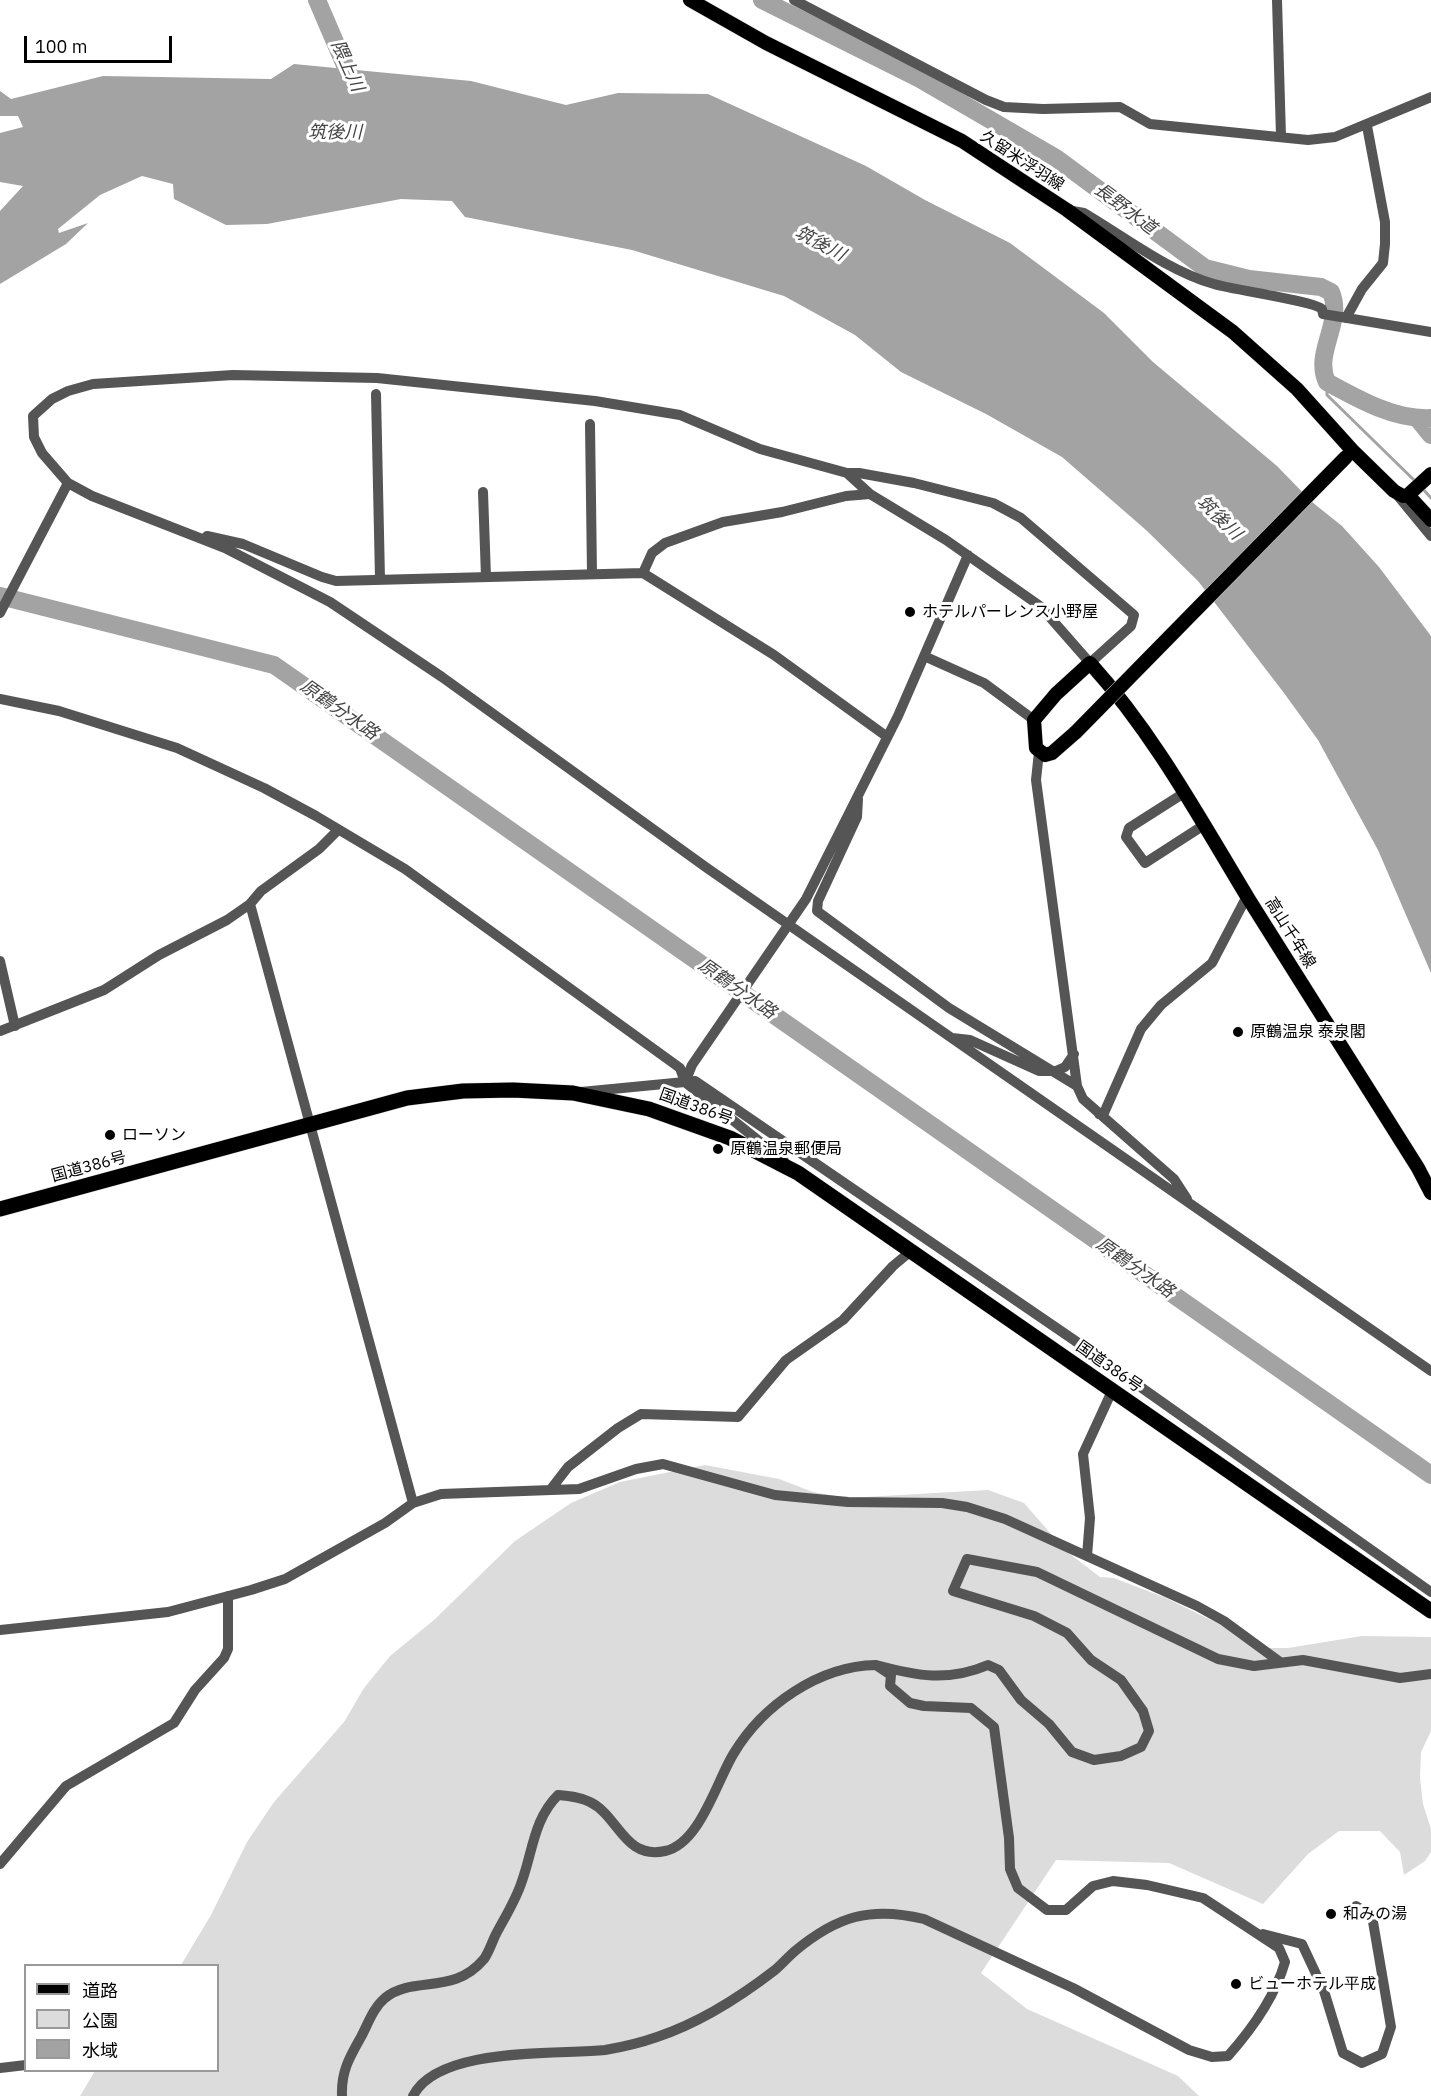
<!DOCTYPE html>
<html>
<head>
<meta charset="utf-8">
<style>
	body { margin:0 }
	#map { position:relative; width:1431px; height:2096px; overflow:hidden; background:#fff; font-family:"IBM Plex Sans","Noto Sans JP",sans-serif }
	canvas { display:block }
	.legend { position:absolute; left:24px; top:1964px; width:195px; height:108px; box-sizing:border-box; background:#fff; border:2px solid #999; margin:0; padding:8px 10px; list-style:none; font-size:18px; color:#000 }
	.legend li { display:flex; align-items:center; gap:12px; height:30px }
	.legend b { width:30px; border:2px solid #999 }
	.scale { position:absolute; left:24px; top:36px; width:148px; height:27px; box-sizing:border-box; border:3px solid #000; border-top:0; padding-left:8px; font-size:18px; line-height:21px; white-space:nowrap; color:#000; -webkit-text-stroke:4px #fff; paint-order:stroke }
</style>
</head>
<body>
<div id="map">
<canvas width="1431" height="2096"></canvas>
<ul class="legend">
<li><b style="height:8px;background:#000"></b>道路</li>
<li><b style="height:16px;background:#dcdcdc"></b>公園</li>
<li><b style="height:16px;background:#a3a3a3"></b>水域</li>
</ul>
<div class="scale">100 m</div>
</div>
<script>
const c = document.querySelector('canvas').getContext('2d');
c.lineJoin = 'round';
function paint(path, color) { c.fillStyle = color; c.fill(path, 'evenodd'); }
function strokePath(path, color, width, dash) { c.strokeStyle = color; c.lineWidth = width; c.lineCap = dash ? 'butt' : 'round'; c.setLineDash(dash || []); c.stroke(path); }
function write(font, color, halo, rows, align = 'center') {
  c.font = font + ' "IBM Plex Sans","Noto Sans JP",sans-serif'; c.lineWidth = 6; c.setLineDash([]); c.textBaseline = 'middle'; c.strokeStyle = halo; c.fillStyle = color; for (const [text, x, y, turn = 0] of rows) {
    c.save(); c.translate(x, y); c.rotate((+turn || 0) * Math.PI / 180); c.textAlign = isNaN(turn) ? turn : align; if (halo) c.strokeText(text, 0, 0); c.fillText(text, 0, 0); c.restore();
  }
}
const green = new Path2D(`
	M705 1465 779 1479 813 1492 847 1498 988 1490 1024 1503 1066 1551 1100 1577 1114 1578 1166 1598 1268 1648H1288L1362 1636 1431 1637V1731L1421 1752 1420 1778 1423 1804 1431 1829V1852L1425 1861 1404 1875 1400 1852 1380 1831H1339L1308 1854 1263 1904 1169 1863 1056 1860 981 1973 1027 2009 1178 2076 1199 2096H80L95 2071 218 2070V1966L181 1965 211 1915 247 1842 274 1802 344 1722 364 1688 390 1656 434 1620 515 1541 571 1503 620 1482Z`);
const water = new Path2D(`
	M294 64 471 81 566 105 618 93 708 94 866 166 925 200 1010 243 1104 313 1153 362 1277 466 1312 502 1342 526 1379 567 1431 636V973L1378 850 1318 740 1284 693 1198 581 1146 530 1062 457 986 414 901 372 855 335 784 296 632 250 465 217 452 201 401 199 267 224 226 225 174 199 173 184 142 176 100 195 58 229 59 233 88 223 66 244 0 284V211L23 186 0 182V133L23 127 18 116H0V91L11 99 103 76 271 79Z`);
const stream = new Path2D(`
	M1327 382V395L1415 481
	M1422 488 1431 498`);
const river = new Path2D(`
	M317 0 356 91
	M762 0 920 79 1056 158 1205 268 1249 279 1321 287 1331 292C1344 322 1313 353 1327 382 1358 399 1395 420 1431 418
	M1418 419 1431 435
	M0 596 274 665 1431 1475`);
const minor = new Path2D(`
	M794 0 986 100 1004 107 1043 109 1120 107 1150 124 1308 140 1335 137 1431 97
	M1277 0 1281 136
	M1067 210 1084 213C1125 237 1168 271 1214 284 1234 290 1314 301 1322 309L1323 314 1431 332
	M1346 318 1362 289 1383 263 1385 244V222L1367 126
	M376 394 380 579
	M590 424 592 574
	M847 473H859L914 483 993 503 1021 518 1134 615 1131 626 1090 663 1040 606 946 540 870 494 847 473 760 449 680 415 595 401 377 378 233 375 93 384 68 391 52 399 33 416 34 437 42 453 68 483 92 496 225 548 330 602 442 677 707 868 1431 1371
	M1394 491 1431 536
	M483 492 486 577
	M207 536 243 544 322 577 336 581 643 573 774 655 886 736
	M643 573 652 553 665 543 723 522 782 512 846 496 870 494
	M0 613 68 483
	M924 656 984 683 1034 720
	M0 699 59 711 177 748 264 788 316 816 405 869 680 1068 685 1082 784 1161
	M1039 752 1036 780 1077 1086 1083 1099 1174 1179 1187 1199
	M1184 793 1129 828 1126 837 1145 863 1204 825
	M858 799 857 817 818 901 817 911 949 1008 1077 1086
	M250 904 413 1503
	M0 961 15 1026
	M0 1031 104 990 159 955 227 920 250 904 261 891 319 849 338 830
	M952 1038 970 1040 1039 1071H1056L1065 1067 1074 1054
	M685 1082 692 1065 806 899 898 716 968 555
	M581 1092 695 1081 1074 1340 1431 1592
	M1099 1114 1104 1113 1141 1029 1161 1005 1212 963 1247 896
	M551 1489 568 1467 618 1428 641 1414 738 1417 786 1360 843 1320 893 1266 911 1251
	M1087 1556 1090 1518 1083 1454 1112 1391
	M0 1630 168 1612 251 1590 285 1579 385 1523 413 1503 441 1494 579 1489 636 1469 663 1464 775 1495 848 1502 942 1503 967 1507 1005 1519 1197 1606 1224 1621 1280 1662
	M0 1864 66 1786 174 1723 195 1690 224 1658 228 1649V1596
	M1263 1934 1302 1944 1324 1991 1343 2053 1362 2063 1382 2054 1391 2027 1372 1916 1356 1906
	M0 2068 26 2065
	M342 2096C341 2072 349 2058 361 2037 368 2024 373 2008 385 1998 414 1975 453 1996 484 1959 489 1952 492 1942 496 1934 505 1917 516 1900 522 1881 533 1850 534 1819 558 1795 569 1796 580 1797 590 1802 619 1816 624 1860 665 1851 700 1844 717 1780 734 1753 763 1705 819 1666 876 1665
	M413 2096C438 2046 557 2055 605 2050 623 2047 640 2043 657 2037 699 2023 740 1997 775 1970 782 1964 788 1957 795 1951 837 1916 871 1906 924 1919L1073 1988 1189 2050 1212 2057 1228 2056C1252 2029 1275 1997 1285 1962L1279 1948 1203 1898 1147 1885 1113 1881 1093 1886 1066 1910H1047L1018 1888 1010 1869 1009 1838 994 1727 971 1708 924 1706 910 1703 890 1686 891 1675 876 1665C917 1676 948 1682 988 1665L999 1670 1021 1700 1049 1724 1072 1752 1094 1760 1121 1756 1141 1747 1149 1731 1143 1711 1121 1680 1091 1660 1067 1633 1034 1616 953 1591 967 1559 1037 1572 1218 1659 1254 1666 1303 1660 1400 1678 1431 1674`);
const major = new Path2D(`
	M690 0 766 43 962 141 1067 210 1233 332 1297 389 1352 450 1394 491 1403 496 1408 495
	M1408 495 1431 520
	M1408 495 1431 474
	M1076 732 1052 753 1045 755 1036 748 1034 720 1056 694 1090 663C1154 734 1199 817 1248 898 1304 988 1362 1078 1418 1168L1431 1193`);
const highway = new Path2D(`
	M0 1209 407 1098 463 1091 513 1090 573 1093 649 1109 730 1138 798 1173 1431 1611`);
const majorBridge = new Path2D(`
	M1076 732 1346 457`);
const markers = [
	[910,612,6,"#000"],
	[1238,1032,6,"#000"],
	[110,1135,6,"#000"],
	[718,1149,6,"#000"],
	[1331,1914,6,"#000"],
	[1236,1984,6,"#000"]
];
const streetNames = [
	["久留米浮羽線",1022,161,33],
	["高山千年線",1290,933,58],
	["国道386号",696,1107,20],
	["国道386号",89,1167,-15],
	["国道386号",1109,1367,35]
];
const poiNames = [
	["ホテルパーレンス小野屋",922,612],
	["原鶴温泉 泰泉閣",1250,1032],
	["ローソン",122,1135],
	["原鶴温泉郵便局",730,1149],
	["和みの湯",1343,1914],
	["ビューホテル平成",1248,1984]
];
const waterNames = [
	["隈上川",347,66,66],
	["筑後川",335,133],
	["長野水道",1125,209,37],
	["筑後川",820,244,28],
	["筑後川",1219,518,44],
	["原鶴分水路",339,710,35],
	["原鶴分水路",737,989,35],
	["原鶴分水路",1135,1268,35]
];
paint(green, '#dcdcdc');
paint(water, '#a3a3a3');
strokePath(stream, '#a3a3a3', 3);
strokePath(river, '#a3a3a3', 18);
strokePath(major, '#dbdbdb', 15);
strokePath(highway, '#dbdbdb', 16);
strokePath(minor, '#555', 10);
strokePath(major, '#000', 14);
strokePath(highway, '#000', 15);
strokePath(majorBridge, '#dbdbdb', 15, []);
strokePath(majorBridge, '#000', 14);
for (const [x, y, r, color] of markers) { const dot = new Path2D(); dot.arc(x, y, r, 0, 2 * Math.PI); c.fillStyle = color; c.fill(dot); strokePath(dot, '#fff', 2); }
write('16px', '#000', '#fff', streetNames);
write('16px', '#000', '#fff', poiNames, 'left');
write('italic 18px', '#444', '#fff', waterNames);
</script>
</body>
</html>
